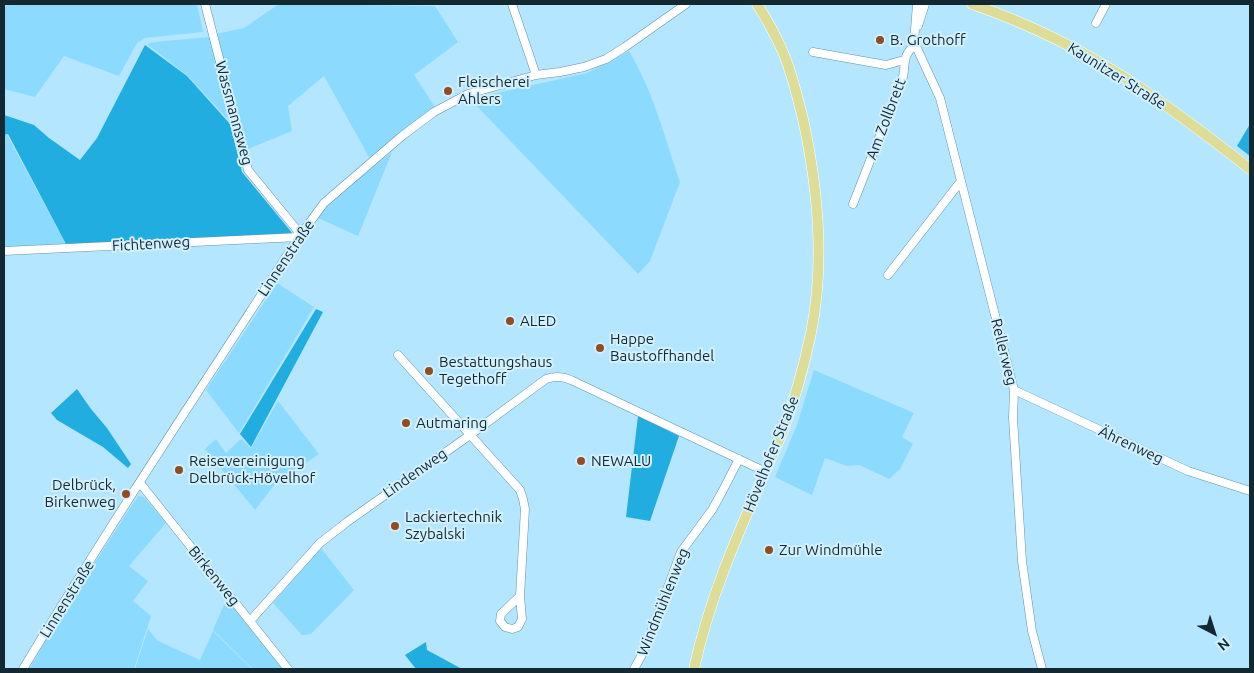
<!DOCTYPE html>
<html>
<head>
<meta charset="utf-8">
<style>
	body { margin:0 }
	#map { position:relative; width:1254px; height:673px; overflow:hidden; background:#b4e6ff; font-family:Ubuntu,sans-serif }
	canvas { display:block }
	.frame { position:absolute; inset:0; border:5px solid #142831; pointer-events:none }
	.north { position:absolute; left:1189px; top:608px; width:50px; height:50px; -webkit-text-stroke:4px #d3f0ff; paint-order:stroke; rotate:140deg; font-size:14px; font-weight:700; line-height:20px; text-align:center; color:#142831 }
	.north::after { content:''; display:block; margin:auto; width:18px; height:22px; background:#142831; clip-path:polygon(50% 0,100% 100%,50% 72%,0 100%) }
</style>
</head>
<body>
<div id="map">
<canvas width="1254" height="673"></canvas>
<div class="frame"></div>
<div class="north">N</div>
</div>
<script>
const c = document.querySelector('canvas').getContext('2d');
c.lineJoin = 'round';
function paint(path, color) { c.fillStyle = color; c.fill(path, 'evenodd'); }
function strokePath(path, color, width, dash) { c.strokeStyle = color; c.lineWidth = width; c.lineCap = dash ? 'butt' : 'round'; c.setLineDash(dash || []); c.stroke(path); }
function write(font, color, halo, rows, align = 'center') {
  c.font = font + ' Ubuntu,sans-serif'; c.lineWidth = 4; c.setLineDash([]); c.textBaseline = 'middle'; c.strokeStyle = halo; c.fillStyle = color; for (const [text, x, y, turn = 0] of rows) {
    c.save(); c.translate(x, y); c.rotate((+turn || 0) * Math.PI / 180); c.textAlign = isNaN(turn) ? turn : align; if (halo) c.strokeText(text, 0, 0); c.fillText(text, 0, 0); c.restore();
  }
}
const green = new Path2D(`
	M5 4H197L203 32 145 38 137 43 119 76 64 56 35 97 4 89V7Z
	M279 4 435 6 458 42 414 75 435 107 400 133 370 159 324 76 288 106 292 131 246 150 216 34 244 28Z
	M210 37 231 123 188 76 147 44 154 42Z
	M629 51C653 91 665 138 680 182L650 261 638 274 470 99 587 73Z
	M4 135H7L66 244 4 247Z
	M392 152 358 236 318 218 328 202Z
	M277 283 314 307 239 433 206 390Z
	M814 370 914 413 902 437 913 444 900 469 889 479 859 465 847 466 825 458 812 495 775 477 797 425Z
	M278 401 319 454 275 484 255 510 205 449 216 439 226 453 241 439 251 448Z
	M138 496 144 497 166 523 129 566 148 581 133 601 151 616 134 669H29L62 613Z
	M321 548 354 590 311 634 302 635 273 603Z
	M228 596 286 669H253L213 630Z
	M148 629 158 641 200 660 213 631 252 669H135Z`);
const forest = new Path2D(`
	M145 45 187 76 230 124 242 172 293 234 66 244 8 134 4 135V115L34 125 49 138 80 160 97 138Z
	M1250 124V156L1237 146Z
	M316 309 323 312 251 447 240 434Z
	M77 389 91 409 107 428 131 464 128 468 103 447 57 420 51 413Z
	M638 416 679 436 650 521 626 517Z
	M426 642 427 650 462 669H416L405 655Z`);
const minor = new Path2D(`
	M205 4 248 170 297 230 299 237
	M512 4 536 75
	M917 4 914 42 940 98 1014 390 1013 418 1022 561 1032 631 1042 669
	M1096 23 1106 4
	M918 26 925 4
	M813 52 886 65 904 60
	M853 204 903 77C906 62 902 56 915 45
	M4 251 299 237
	M888 275 961 181
	M398 355 520 490 523 499 525 509 520 596 522 619 518 627 512 629 505 627 500 621 501 614 520 596
	M1014 390 1188 471 1250 491
	M140 483 288 669
	M250 621 320 543 347 522 470 435 546 379C555 376 562 376 571 380L766 472
	M23 669C111 523 206 380 299 237L324 203 402 136 434 112 468 94 536 75 560 72 584 67 606 59 625 47 686 4
	M634 669 644 651 681 552 712 510 722 492 739 459`);
const major = new Path2D(`
	M972 4C1030 24 1086 52 1136 85 1176 112 1213 140 1250 169
	M694 669C712 585 749 510 783 431 795 399 804 366 811 333 825 263 818 188 803 119 797 96 792 72 782 50 775 34 766 18 757 4`);
const markers = [
	[880,40,5,"#914c22"],
	[448,91,5,"#914c22"],
	[510,321,5,"#914c22"],
	[600,348,5,"#914c22"],
	[429,371,5,"#914c22"],
	[406,423,5,"#914c22"],
	[581,461,5,"#914c22"],
	[179,470,5,"#914c22"],
	[126,494,5,"#914c22"],
	[395,526,5,"#914c22"],
	[769,550,5,"#914c22"]
];
const poiNames = [
	["B. Grothoff",890,40],
	["Fleischerei",458,82],
	["Ahlers",458,99],
	["ALED",520,321],
	["Happe",610,339],
	["Baustoffhandel",610,356],
	["Bestattungshaus",439,362],
	["Tegethoff",439,379],
	["Autmaring",416,423],
	["Reisevereinigung",189,461],
	["Delbrück-Hövelhof",189,478],
	["NEWALU",591,461],
	["Delbrück,",116,485,"right"],
	["Birkenweg",116,502,"right"],
	["Lackiertechnik",405,517],
	["Szybalski",405,534],
	["Zur Windmühle",779,550]
];
const streetNames = [
	["Kaunitzer Straße",1117,76,32],
	["Wassmannsweg",234,113,75],
	["Am Zollbrett",886,119,-69],
	["Fichtenweg",151,244,-3],
	["Linnenstraße",286,258,-56],
	["Rellerweg",1004,352,76],
	["Ährenweg",1131,445,25],
	["Hövelhofer Straße",771,454,-68],
	["Lindenweg",415,473,-35],
	["Birkenweg",214,576,51],
	["Linnenstraße",67,599,-58],
	["Windmühlenweg",663,602,-68]
];
paint(green, '#8ddaff');
paint(forest, '#21ade0');
strokePath(minor, '#6393a9', 9);
strokePath(major, '#fff', 11);
strokePath(minor, '#fff', 8);
strokePath(major, '#dddd97', 10);
for (const [x, y, r, color] of markers) { const dot = new Path2D(); dot.arc(x, y, r, 0, 2 * Math.PI); c.fillStyle = color; c.fill(dot); strokePath(dot, '#d3f0ff', 2); }
write('15px', '#142831', '#d3f0ff', poiNames, 'left');
write('15px', '#142831', '#d3f0ff', streetNames);
</script>
</body>
</html>
